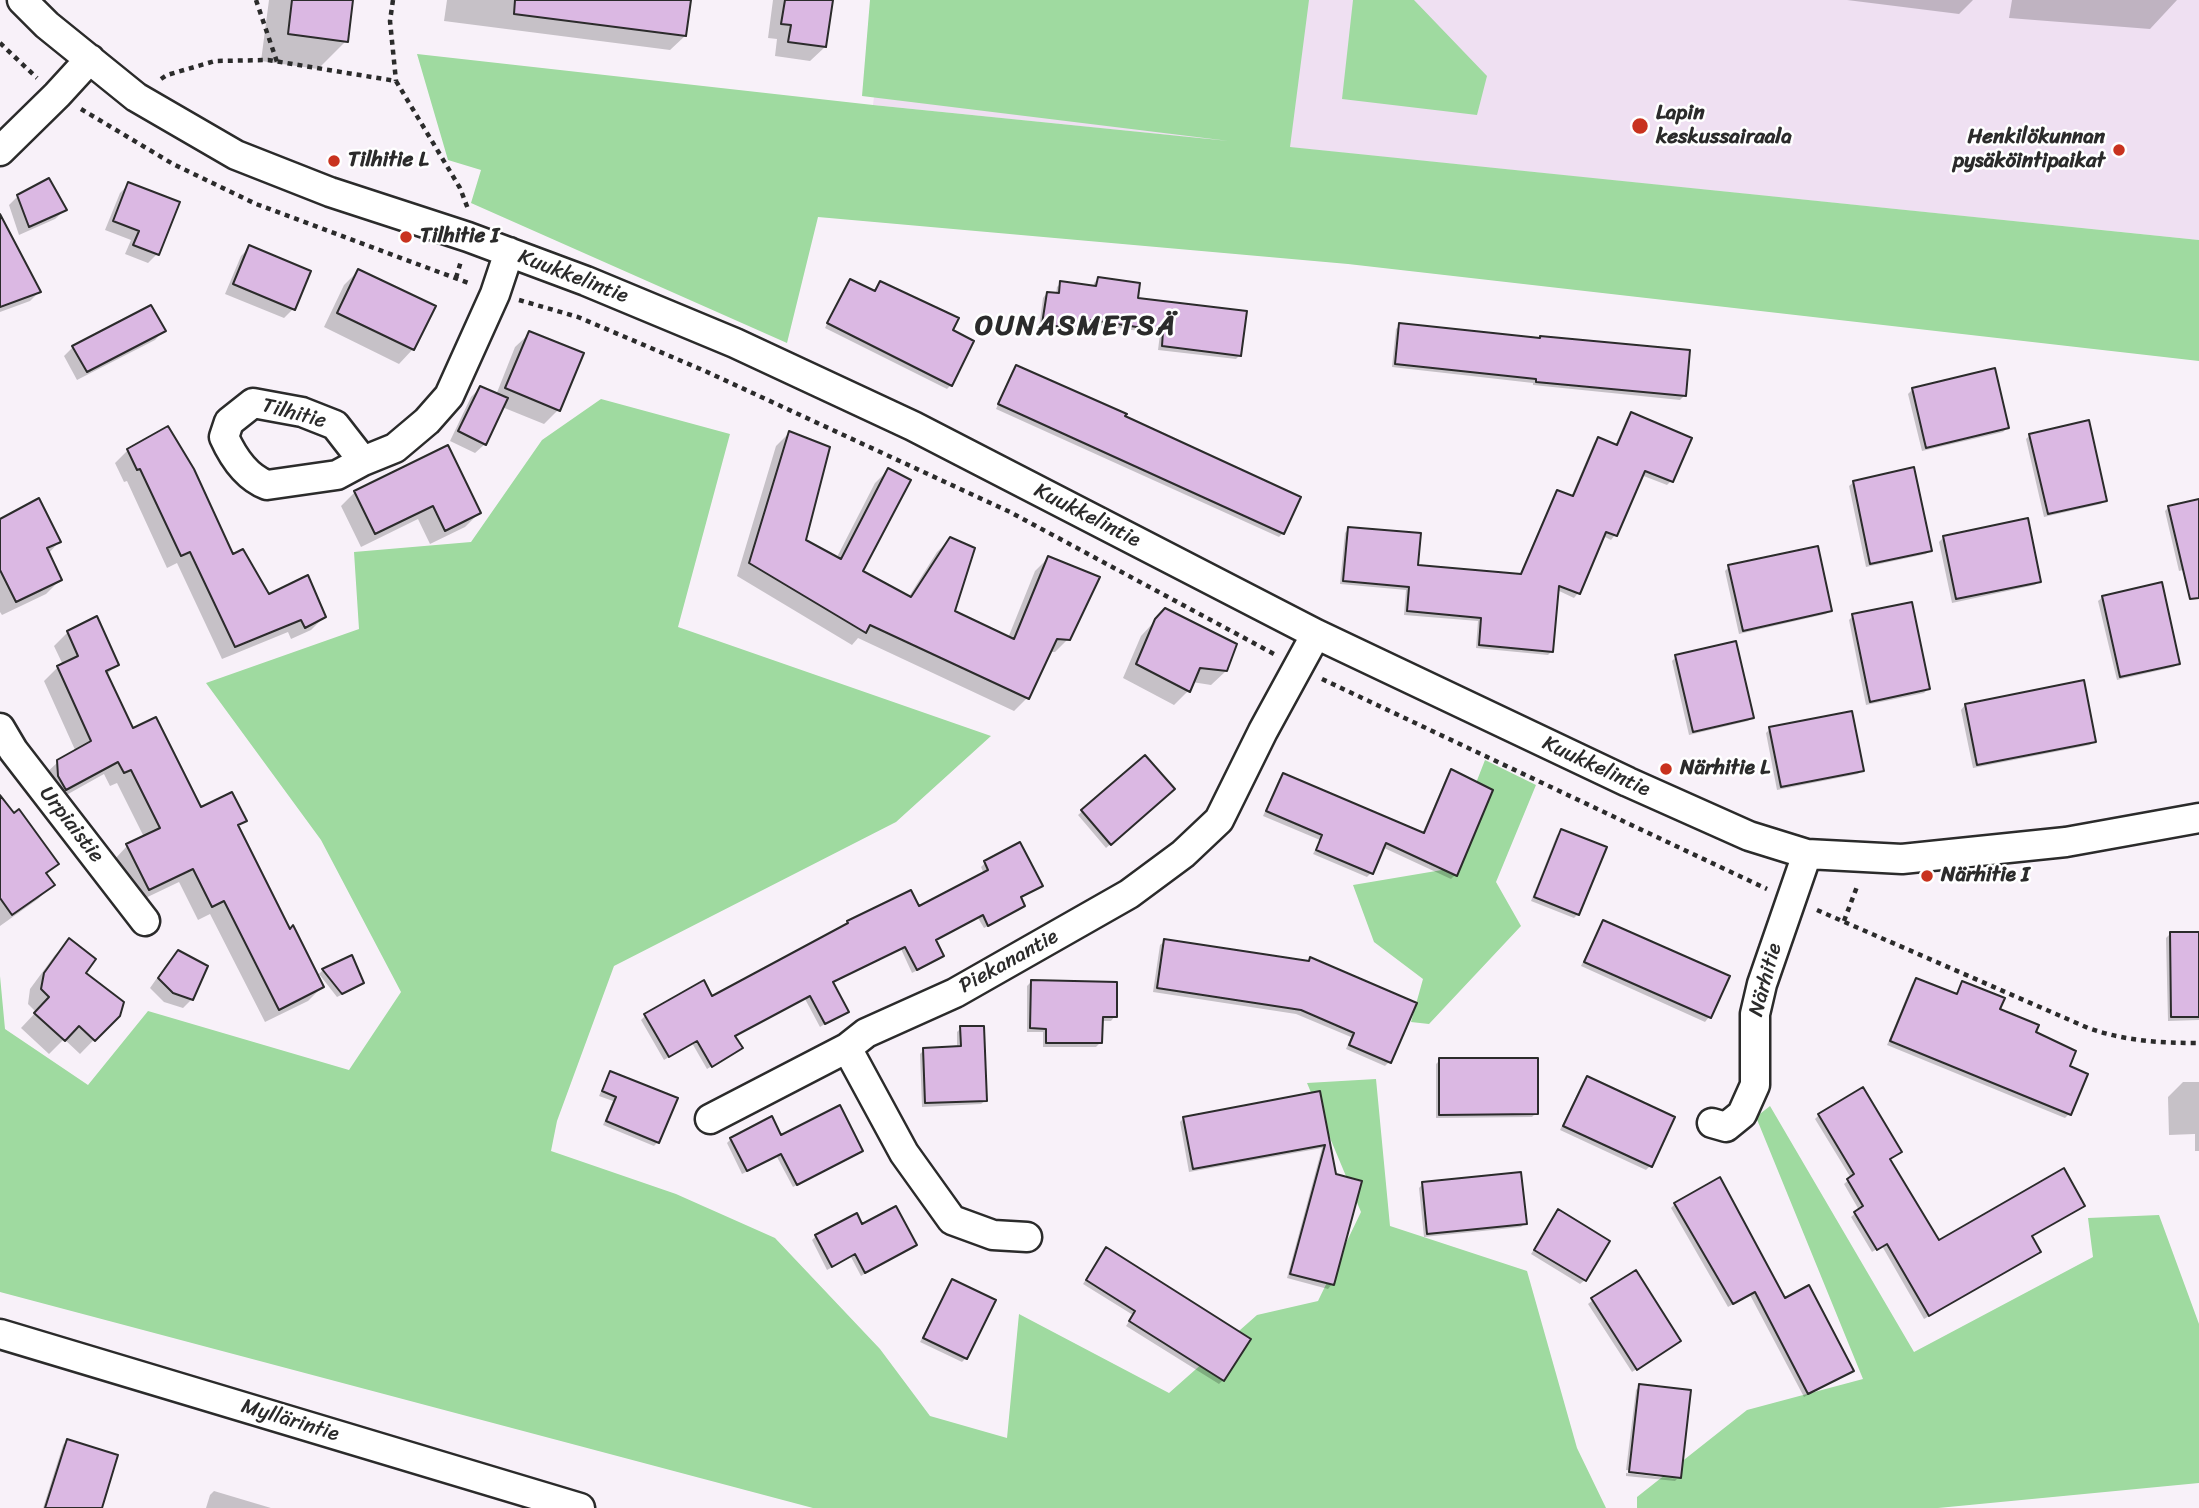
<!DOCTYPE html>
<html>
<head>
<meta charset="utf-8">
<style>
	body { margin:0 }
	canvas { display:block; background:#f8f1f9 }
</style>
</head>
<body>
<canvas width="2199" height="1508"></canvas>
<script>
const c = document.querySelector('canvas').getContext('2d');
c.lineJoin = 'round';
function paint(path, color) { c.fillStyle = color; c.fill(path, 'evenodd'); }
function strokePath(path, color, width, dash) { c.strokeStyle = color; c.lineWidth = width; c.lineCap = dash ? 'butt' : 'round'; c.setLineDash(dash || []); c.stroke(path); }
function write(font, color, halo, rows, align = 'center') {
  c.font = font + ' Sriracha,sans-serif'; c.lineWidth = 5; c.setLineDash([]); c.textBaseline = 'middle'; c.strokeStyle = halo; c.fillStyle = color; for (const [text, x, y, turn = 0] of rows) {
    c.save(); c.translate(x, y); c.rotate((+turn || 0) * Math.PI / 180); c.textAlign = isNaN(turn) ? turn : align; if (halo) c.strokeText(text, 0, 0); c.fillText(text, 0, 0); c.restore();
  }
}
const built = new Path2D(`
	M886 0H2199V240L873 105Z`);
const green = new Path2D(`
	M870 0H1309L1290 147 2199 240V361L1348 264 818 217 787 343 471 203 481 170 448 160 417 54 873 105 1229 141 862 96Z
	M1353 0H1414L1487 76 1477 115 1342 99Z
	M601 399 730 434 678 627 991 736 896 822 614 966 557 1121 551 1151 676 1194 775 1238 880 1349 930 1416 1007 1438 1019 1314 1169 1393 1257 1315 1318 1301 1361 1212 1307 1083 1376 1079 1390 1226 1527 1271 1577 1448 1606 1508H813L0 1292V976L5 1029 88 1085 148 1011 349 1070 401 992 321 840 206 683 359 629 354 552 471 542 542 440Z
	M1485 760 1536 785 1496 882 1521 926 1429 1024 1411 1022 1423 979 1374 942 1353 885 1442 870Z
	M1770 1106 1914 1352 2093 1257 2088 1218 2159 1215 2199 1324V1483L1938 1508H1637V1497L1747 1410 1863 1379 1756 1117Z`);
const shadow = new Path2D(`
	M269 0H351L346 41 318 69 261 61Z
	M447 0H689L685 36 670 50 444 21Z
	M773 0H831L825 47 810 61 775 56 777 39 768 38Z
	M1847 0H1973L1959 14Z
	M2012 0H2177L2150 29 2009 18Z
	M129 184 157 254 148 263 125 254 131 240 105 230 120 193Z
	M18 196 65 210 55 219 19 235 9 205Z
	M0 235 39 292 30 301 0 312Z
	M250 247 293 309 284 318 225 294 241 256Z
	M358 271 413 349 399 364 324 327 344 285Z
	M1098 279 1240 355 1236 359 1158 350 1160 334 1090 324 1083 335 1039 328 1043 298 1047 293 1056 295 1057 287 1061 283 1093 288 1094 283Z
	M850 281 873 292 880 283 951 331V385L947 389 825 328 846 285Z
	M1400 325 1684 396 1680 400 1533 385V383L1392 367 1396 329Z
	M164 330 155 340 77 380 64 356 73 347Z
	M530 333 558 410 544 424 502 407 485 444 475 453 450 441 471 397 480 388 496 395 515 347Z
	M1016 367 1123 417 1283 533 1279 537 996 409 1012 371Z
	M1912 390 2007 428 2003 432 1922 451 1908 394Z
	M1631 414 1671 481 1667 485 1641 475 1615 535 1611 540 1603 536 1578 593 1574 598 1557 590 1552 651 1548 655 1476 648 1478 621 1404 615 1406 590 1340 584 1345 533 1349 528 1416 567 1519 576 1554 496 1558 492 1571 497 1594 443 1598 439 1615 446 1627 418Z
	M789 433 804 541 836 559 875 483 888 470 861 572 908 598 937 552 950 539 953 612 1008 638 1035 571 1048 558 1068 639 1055 652H1049L1027 698 1014 711 858 638 852 645 737 576 776 446Z
	M2030 435 2105 500 2101 504 2044 517 2026 439Z
	M128 450 232 557 269 597 324 617 311 630 291 639 288 632 222 659 177 563 167 568 127 481 124 482 115 463Z
	M1854 482 1930 550 1926 554 1866 567 1849 486Z
	M355 492 479 513 465 527 430 544 418 519 361 547 341 506Z
	M2199 500V566L2179 571 2165 511 2169 507Z
	M0 521 59 542 48 554 60 580 46 594 2 615 0 612Z
	M1943 538 2040 581 2035 585 1952 603 1939 542Z
	M1729 567 1830 610 1826 614 1739 634 1725 571Z
	M2103 597 2178 663 2174 667 2117 680 2098 601Z
	M1165 610 1226 671 1211 685 1192 682 1188 691 1174 705 1123 678 1141 636Z
	M1853 616 1928 689 1924 693 1866 705 1849 620Z
	M68 632 117 665 106 675 132 731 200 810 244 820 237 827 289 932 322 987 308 1001 265 1022 210 914 198 920 179 882 135 903 114 860 127 846 144 837 117 783 110 786 104 774 52 803 43 776 58 762 76 752 44 681 58 667 63 665 54 646Z
	M1676 657 1752 717 1748 721 1689 735 1672 661Z
	M1965 705 2094 741 2090 745 1973 768 1961 710Z
	M1770 729 1862 770 1858 774 1777 790 1766 733Z
	M1145 757 1169 793 1106 848 1078 815Z
	M1451 771 1455 875 1451 879 1382 847 1371 873 1367 877 1313 854 1320 840 1263 816 1279 779 1283 775 1422 834 1447 776Z
	M0 805 13 816 56 864 46 875 52 885 38 899 0 926Z
	M1562 831 1578 914 1574 918 1531 901 1557 835Z
	M1019 845 1041 885 1019 898 1023 906 1019 910 984 928 978 918 935 941 942 956 938 960 912 973 901 949 831 984 846 1011 820 1027 805 999 734 1037 736 1052 707 1069 692 1043 664 1060 641 1020 645 1016 712 998 843 928 848 923 910 892 919 908 984 874 981 867 985 863Z
	M1604 922 1727 977 1709 1017 1705 1022 1581 966 1600 926Z
	M2199 933V1020L2168 1021 2166 938 2170 934Z
	M70 941 83 973 118 1015 80 1054 64 1039 49 1054 21 1028 36 1012 28 1004 30 989 55 955Z
	M1165 941 1307 963 1311 959 1415 1004 1389 1062 1385 1066 1346 1049 1351 1037 1296 1014 1153 992 1160 945Z
	M178 952 192 999 183 1008 164 1002 150 988 169 961Z
	M351 957 362 983 358 987 337 997 319 974 323 970Z
	M1916 980 1955 996 1963 983 1998 1010 2034 1033 2067 1067 2069 1114 2065 1118 1887 1045 1912 984Z
	M1031 982 1115 1016 1111 1021H1101L1100 1043 1096 1047H1043V1032H1027V986Z
	M961 1028 986 1100 981 1104 922 1107 920 1054 924 1050 957 1048V1032Z
	M1440 1060 1536 1113 1532 1117 1436 1118V1064Z
	M611 1073 658 1142 654 1146 603 1125 613 1101 599 1096 607 1077Z
	M1587 1078 1650 1166 1646 1170 1560 1130 1583 1082Z
	M2183 1082H2199V1151H2195V1134L2169 1135 2168 1097Z
	M1319 1093 1334 1176 1332 1284 1328 1289 1287 1278 1322 1148 1189 1172 1180 1122 1184 1118Z
	M1819 1115 1900 1152 1889 1160 1938 1242 2083 1205 2031 1237 2039 1252 2035 1256 1924 1319 1882 1246 1872 1252 1851 1217 1859 1210 1844 1184 1851 1178 1815 1119Z
	M780 1137 861 1151 857 1155 793 1187 777 1157 742 1174 727 1143 731 1139Z
	M1423 1184 1525 1223 1521 1227 1424 1237 1419 1188Z
	M1675 1204 1785 1300 1852 1370 1847 1374 1804 1397 1750 1295 1728 1307 1671 1208Z
	M1555 1216 1585 1280 1580 1284 1531 1254Z
	M862 1226 915 1245 861 1276 851 1257 827 1270 812 1240 816 1236Z
	M1102 1253 1223 1380 1219 1384 1126 1326 1133 1315 1083 1284Z
	M952 1281 966 1358 962 1362 920 1342 948 1285Z
	M1593 1300 1675 1345 1632 1372 1588 1304Z
	M1640 1386 1679 1477 1678 1478V1476L1626 1470 1636 1390Z
	M67 1441 100 1508H43L63 1445Z
	M1626 1473 1677 1479 1675 1481 1626 1476Z
	M214 1491 271 1508H206L210 1495Z`);
const building = new Path2D(`
	M292 0H353L348 42 288 34Z
	M515 0H691L686 36 514 14Z
	M785 0H833L826 47 788 42 791 25 781 24Z
	M49 178 67 210 29 227 17 195Z
	M128 182 180 202 159 255 133 245 139 231 113 221Z
	M0 214 41 292 0 307Z
	M249 245 311 271 295 310 233 284Z
	M358 269 436 306 414 350 337 313Z
	M1098 277 1140 283 1138 298 1247 311 1241 356 1162 346 1163 331 1091 320 1089 331 1042 324 1047 292 1059 293 1060 281 1096 286Z
	M850 279 875 291 880 281 959 318 953 330 974 341 952 386 827 323Z
	M151 305 166 331 87 372 72 346Z
	M1399 323 1540 338V336L1690 350 1686 396 1536 382V379L1395 364Z
	M529 331 584 353 560 411 505 388Z
	M1016 365 1127 414 1125 416 1301 497 1284 534 998 404Z
	M1995 368 2009 428 1926 448 1912 388Z
	M480 386 508 398 486 445 458 431Z
	M1631 412 1692 438 1673 482 1645 471 1617 536 1606 532 1580 594 1559 586 1553 652 1479 645 1481 618 1407 611 1409 587 1343 581 1348 527 1421 533 1418 565 1521 574 1557 490 1573 496 1598 437 1617 445Z
	M2089 420 2107 501 2048 514 2029 434Z
	M168 426 194 469 233 554 243 549 269 594 308 575 326 617 305 628 301 620 235 647 190 552 181 556 140 469 137 470 127 449Z
	M789 431 830 447 806 540 841 559 888 468 911 480 863 571 911 597 950 537 975 548 955 611 1014 639 1048 556 1100 577 1070 640 1057 639 1029 699 870 625 866 633 749 563Z
	M448 445 481 513 445 531 433 506 375 534 354 491Z
	M1914 467 1932 551 1870 564 1853 481Z
	M39 498 61 542 47 548 62 580 16 602 0 570V519Z
	M2199 499V598L2190 599 2168 506Z
	M2028 518 2041 582 1956 599 1943 536Z
	M1818 546 1832 611 1743 631 1728 565Z
	M2162 582 2180 664 2120 677 2102 596Z
	M1912 602 1930 689 1870 702 1852 614Z
	M1165 608 1237 644 1227 671 1200 668 1190 692 1136 664 1155 619Z
	M97 616 119 665 106 671 133 728 156 717 201 807 232 792 247 821 238 825 290 929 293 925 324 987 279 1010 224 901 212 907 193 869 149 890 126 844 160 828 131 770 124 773 118 762 66 790 58 776 57 760 91 741 57 666 78 656 67 631Z
	M1736 641 1754 718 1693 732 1675 655Z
	M2084 680 2096 742 1977 765 1965 704Z
	M1852 711 1864 771 1781 787 1769 727Z
	M1145 755 1175 789 1111 845 1081 810Z
	M1451 769 1493 790 1457 876 1386 843 1373 874 1316 850 1322 835 1266 811 1283 773 1424 833Z
	M0 795 14 813 19 809 59 864 46 873 55 885 12 915 0 898Z
	M1561 829 1607 847 1579 915 1534 897Z
	M1020 842 1043 886 1021 897 1025 906 988 926 983 915 936 940 944 956 917 970 905 947 833 982 849 1012 825 1024 810 996 735 1036 743 1048 712 1067 697 1041 669 1057 644 1014 704 980 712 996 848 923 847 921 911 890 919 906 988 870 984 861Z
	M1603 920 1730 976 1711 1018 1584 962Z
	M2170 932H2199V1017H2171Z
	M69 938 96 959 86 973 124 1002 120 1016 95 1041 79 1026 65 1041 34 1013 49 997 41 989 44 973Z
	M1164 939 1309 961 1310 957 1417 1003 1391 1063 1349 1045 1354 1033 1301 1010 1157 988Z
	M178 950 208 966 193 1000 173 993 158 978Z
	M352 955 364 983 342 994 322 969Z
	M1916 978 1957 994 1962 981 2005 998 2000 1009 2039 1025 2036 1032 2076 1051 2070 1066 2088 1074 2071 1115 1890 1041Z
	M1031 980 1117 982V1017H1103L1102 1043H1046V1029L1030 1028Z
	M960 1026H984L987 1101 925 1103 923 1048 961 1046Z
	M1439 1058H1538V1114L1439 1115Z
	M610 1071 678 1098 659 1143 606 1121 616 1097 602 1091Z
	M1587 1076 1675 1117 1652 1167 1563 1126Z
	M1863 1087 1902 1152 1890 1159 1939 1240 2064 1168 2085 1206 2032 1236 2041 1252 1929 1316 1887 1244 1877 1250 1854 1212 1863 1206 1847 1179 1854 1174 1818 1114Z
	M1320 1091 1336 1174 1362 1181 1334 1285 1290 1274 1325 1145 1193 1169 1183 1117Z
	M840 1105 863 1151 797 1185 781 1154 747 1171 730 1138 772 1116 781 1135Z
	M1521 1172 1527 1224 1427 1234 1422 1182Z
	M1720 1177 1785 1298 1809 1285 1854 1371 1808 1394 1755 1292 1733 1304 1674 1203Z
	M896 1206 917 1245 865 1273 855 1254 832 1267 815 1235 857 1213 862 1224Z
	M1558 1209 1610 1241 1586 1281 1534 1250Z
	M1106 1247 1251 1339 1224 1381 1129 1321 1135 1311 1086 1280Z
	M1636 1270 1681 1341 1637 1370 1591 1298Z
	M952 1279 996 1300 967 1359 923 1338Z
	M1639 1384 1691 1390 1681 1478 1629 1472Z
	M67 1439 118 1455 102 1508H45Z`);
const path = new Path2D(`
	M256 0 277 62
	M393 0 390 21 396 81
	M0 43 37 78
	M161 79 167 75 215 61 268 60 396 81 460 188 468 209
	M81 109 173 164 256 204 471 284
	M456 278 461 261
	M519 300 578 317 705 371 1010 512 1274 654
	M1322 679 1767 889
	M1817 910 2088 1028C2126 1041 2159 1043 2199 1043
	M1844 921 1858 884`);
const street = new Path2D(`
	M22 0 47 25 136 97 236 155 330 192 468 237 586 281 735 343 913 426 1316 634 1628 782 1749 836 1807 854 1902 859 2066 842 2199 818
	M0 151 57 95 90 59
	M363 461 337 475 267 485C246 477 233 457 224 437L229 422 253 403 302 412 335 425 363 461 395 448 427 421 449 396 495 294 509 252
	M0 728 13 750 145 921
	M710 1119 847 1048
	M1712 1123 1726 1127 1742 1114 1755 1085V1014L1762 984 1807 854
	M1027 1237 993 1235 952 1220 904 1153 847 1048 866 1033 955 993 1129 894 1183 854 1219 820 1263 731 1316 634
	M0 1334 580 1508`);
const markers = [
	[1640,126,9,"#c8321e"],
	[2119,150,7,"#c8321e"],
	[334,161,7,"#c8321e"],
	[406,237,7,"#c8321e"],
	[1666,769,7,"#c8321e"],
	[1927,876,7,"#c8321e"]
];
const poiNames = [
	["Lapin",1656,114],
	["keskussairaala",1656,138],
	["Henkilökunnan",2105,138,"right"],
	["pysäköintipaikat",2105,162,"right"],
	["Tilhitie L",348,161],
	["Tilhitie I",420,237],
	["Närhitie L",1680,769],
	["Närhitie I",1941,876]
];
const streetNames = [
	["Kuukkelintie",573,277,21],
	["Tilhitie",294,414,15],
	["Kuukkelintie",1087,516,27],
	["Kuukkelintie",1596,767,25],
	["Urpiaistie",71,825,52],
	["Piekanantie",1009,962,-29],
	["Närhitie",1766,980,-75],
	["Myllärintie",290,1421,17]
];
const districtNames = [
	["OUNASMETSÄ",1076,327]
];
paint(built, '#efe0f2');
paint(green, '#9fdaa0');
paint(shadow, '#0003');
paint(building, '#dbb8e3');
strokePath(building, '#2b2b2b', 2);
strokePath(street, '#2b2b2b', 33);
strokePath(path, '#2b2b2b', 4.5, [5, 5]);
strokePath(street, '#fff', 28);
for (const [x, y, r, color] of markers) { const dot = new Path2D(); dot.arc(x, y, r, 0, 2 * Math.PI); c.fillStyle = color; c.fill(dot); strokePath(dot, '#fff', 2.5); }
write('bold 21px', '#2b2b2b', '#fff', poiNames, 'left');
write('21px', '#2b2b2b', '#fff', streetNames);
c.letterSpacing = '2px';
write('bold 28px', '#2b2b2b', '#fff', districtNames);
c.letterSpacing = '0px';
</script>
</body>
</html>
